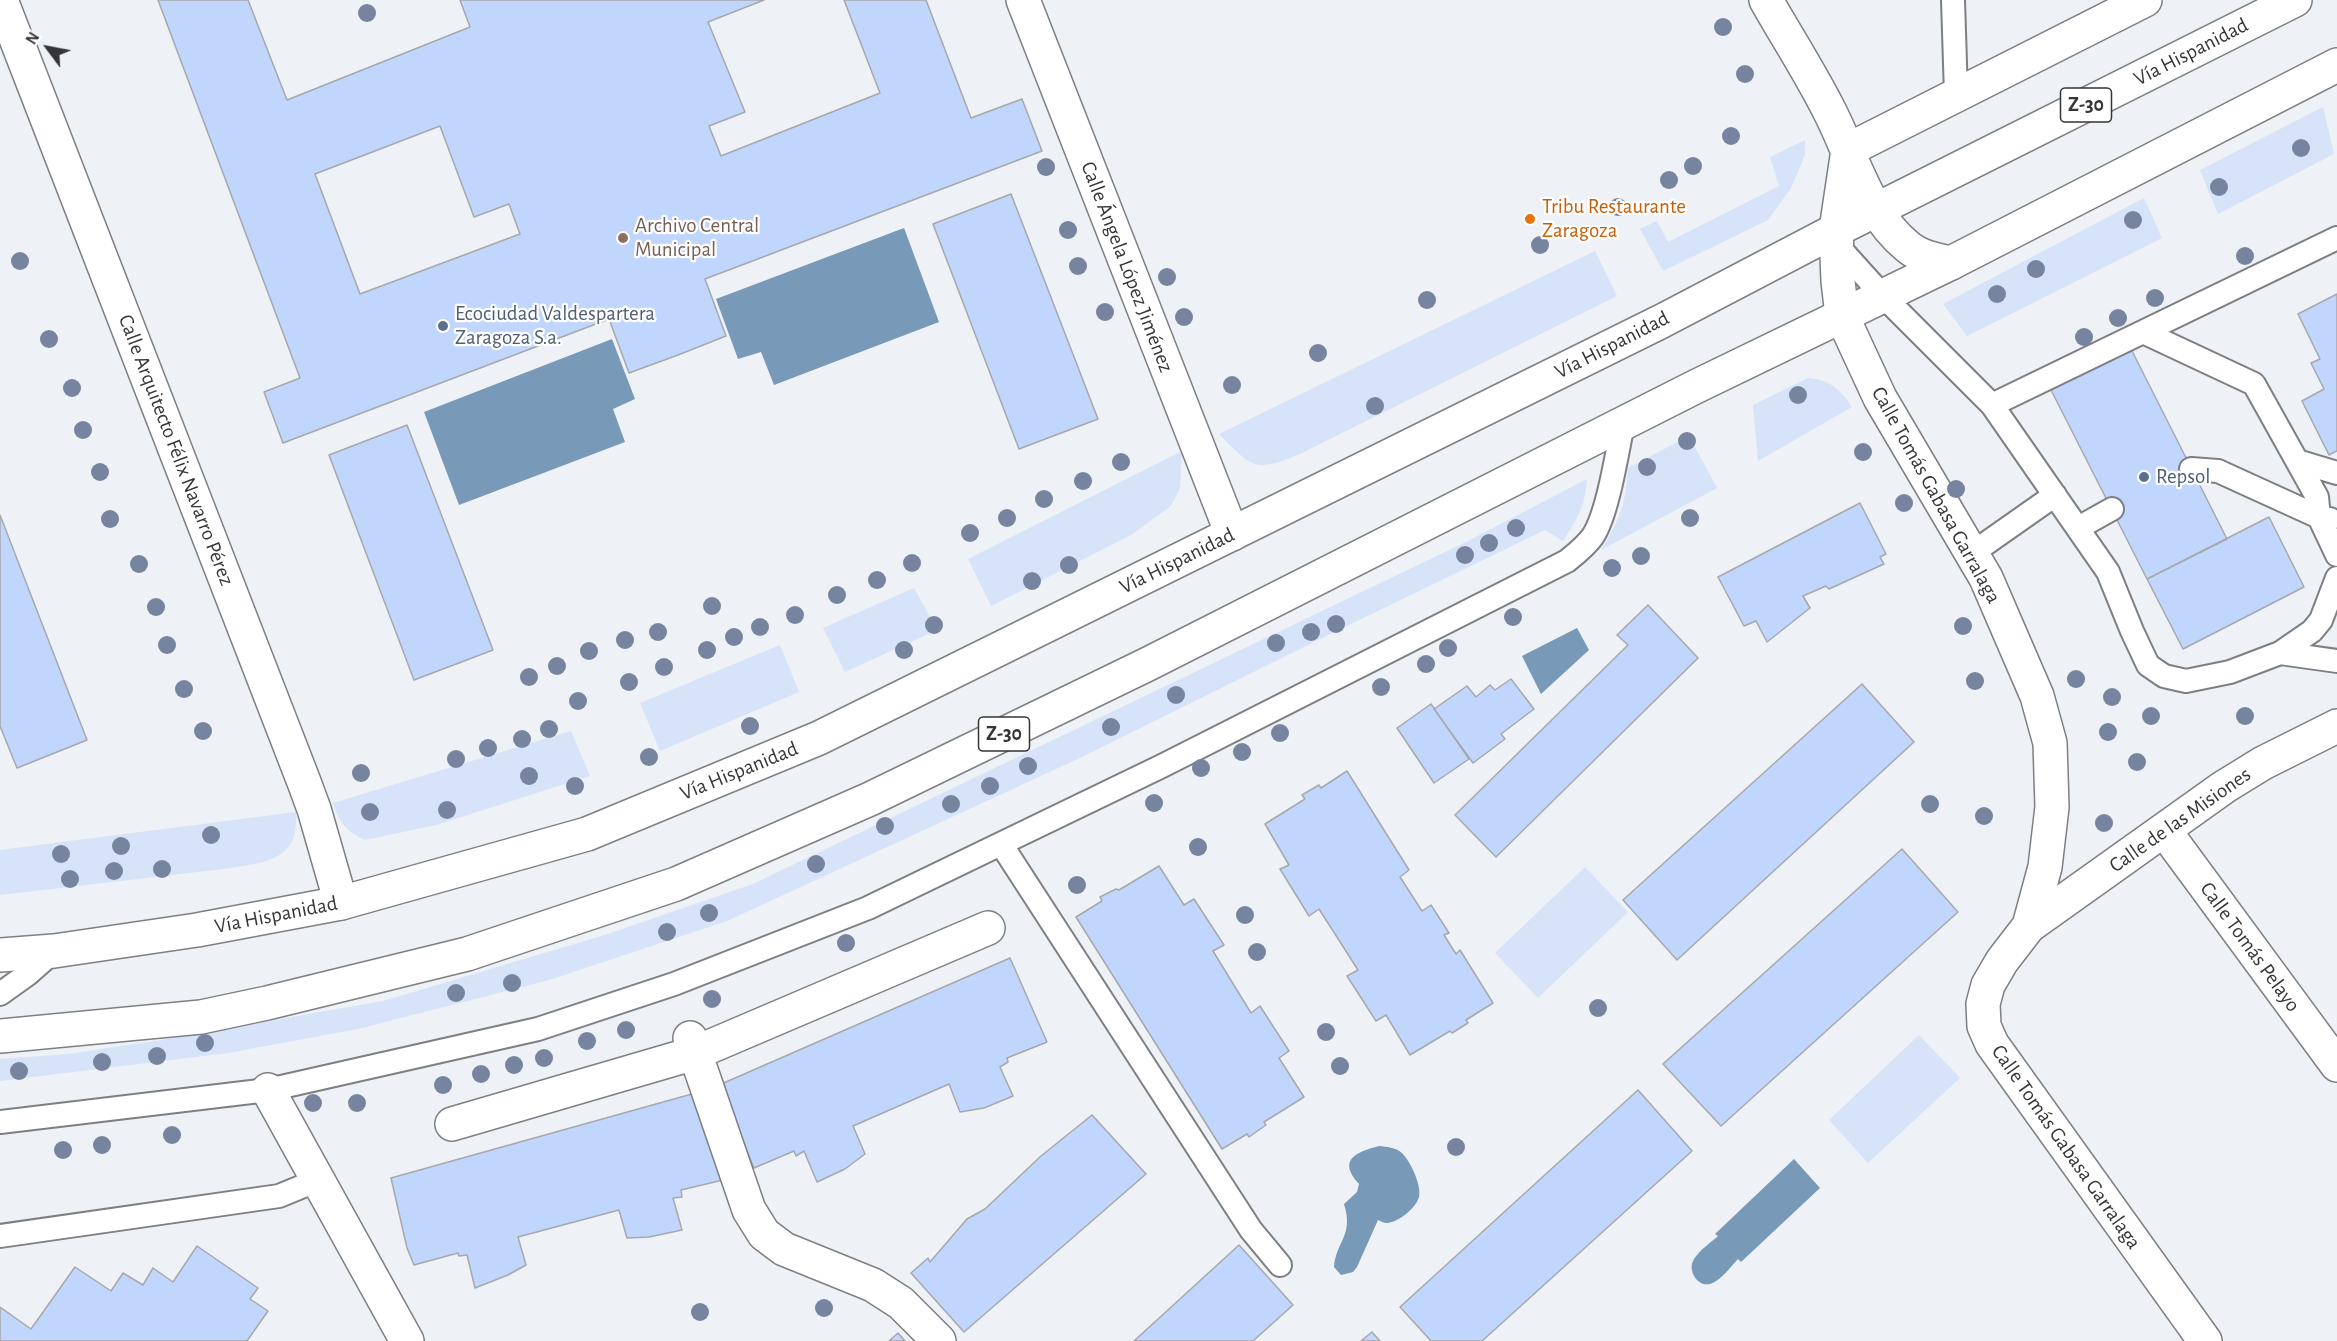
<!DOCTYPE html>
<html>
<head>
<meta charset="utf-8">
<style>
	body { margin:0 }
	#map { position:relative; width:2337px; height:1341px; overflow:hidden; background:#eef1f5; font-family:"Alegreya Sans",sans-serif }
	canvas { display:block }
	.north { position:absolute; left:18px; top:18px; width:60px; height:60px; -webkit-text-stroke:4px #fff; paint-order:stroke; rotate:302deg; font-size:16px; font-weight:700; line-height:24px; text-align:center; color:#343537 }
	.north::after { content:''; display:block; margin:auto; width:21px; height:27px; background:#343537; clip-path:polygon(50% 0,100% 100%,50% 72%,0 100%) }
</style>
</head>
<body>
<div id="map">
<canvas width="2337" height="1341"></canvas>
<div class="north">N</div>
</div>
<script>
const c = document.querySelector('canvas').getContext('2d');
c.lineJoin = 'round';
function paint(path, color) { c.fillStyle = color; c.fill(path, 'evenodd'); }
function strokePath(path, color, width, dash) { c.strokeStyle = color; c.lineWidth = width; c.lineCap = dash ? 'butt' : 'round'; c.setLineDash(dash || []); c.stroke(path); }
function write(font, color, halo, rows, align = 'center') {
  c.font = font + ' "Alegreya Sans",sans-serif'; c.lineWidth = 4.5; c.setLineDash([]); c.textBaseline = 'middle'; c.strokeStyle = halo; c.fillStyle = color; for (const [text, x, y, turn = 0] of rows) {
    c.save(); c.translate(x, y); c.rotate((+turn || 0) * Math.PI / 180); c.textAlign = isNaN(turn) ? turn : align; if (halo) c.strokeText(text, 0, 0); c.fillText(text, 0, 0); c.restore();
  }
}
const green = new Path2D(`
	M2323 107 2334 154 2218 214 2200 170Z
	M1805 140V155L1791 188 1768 220 1663 271 1640 229 1657 221 1668 242 1779 186 1770 157Z
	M2144 198 2162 238 1967 336 1943 304Z
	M1595 251 1617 296 1300 454C1254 473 1253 468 1219 434Z
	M1808 378C1830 380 1840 389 1852 407L1758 461 1753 405Z
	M1689 436 1717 488 1601 550C1620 520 1626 503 1628 468Z
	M1182 451 1180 488 1171 506 1131 535 991 606 968 559Z
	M1587 479C1585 506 1578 518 1563 541L1545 530 1318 640 1082 757 727 921 549 980 358 1029 228 1053 0 1081V1059L68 1054 161 1040 383 1001 608 934 753 884 1468 541Z
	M914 588 937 630 845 672 823 628Z
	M780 645 799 692 660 751 640 703Z
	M571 731 590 776 436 825 365 840C347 832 339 822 333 803Z
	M296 812C296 820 296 829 294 837 285 862 254 864 232 868L0 895V850Z
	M1585 867 1628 912 1538 998 1495 953Z
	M1919 1035 1960 1078 1868 1163 1829 1120Z`);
const water = new Path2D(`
	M904 228 939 322 774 385 761 352 738 359 716 299Z
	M612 339 635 399 613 409 625 442 459 505 424 412Z
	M1577 628 1589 650 1541 694 1522 656Z
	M1379 1146C1387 1147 1395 1147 1402 1153 1410 1161 1422 1185 1419 1197 1416 1208 1399 1222 1387 1223 1384 1223 1381 1221 1378 1220L1357 1267 1353 1272 1341 1275 1334 1267C1336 1241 1354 1236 1344 1204L1357 1192 1359 1184C1337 1160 1356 1152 1379 1146Z
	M1794 1159 1820 1188 1741 1262 1738 1259C1731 1266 1721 1281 1710 1284 1697 1287 1687 1270 1694 1259 1700 1250 1710 1243 1718 1236L1715 1234Z`);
const building = new Path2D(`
	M158 0H248L287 100 470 27 460 0H764L708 22 745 112 709 126 721 156 880 93 844 0H926L971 118 1022 99 1042 151 705 279 726 336 678 355 629 373 609 319 283 443 264 392 300 378ZM440 126 474 217 509 204 520 234 360 294 315 174Z
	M1011 194 1098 419 1019 449 933 224Z
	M2337 294V451L2329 455 2302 401 2324 389 2311 363 2320 359 2298 314Z
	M2129 345 2227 539 2147 579 2049 386Z
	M407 425 493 650 414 680 329 455Z
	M1860 503 1886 554 1880 557 1884 564 1829 589 1826 586 1803 596 1810 608 1767 642 1756 621 1744 626 1718 577Z
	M0 515 87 740 17 768 0 726Z
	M2269 517 2304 587 2183 649 2147 579Z
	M1648 605 1698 658 1496 857 1455 815 1628 645 1617 635Z
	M1511 679 1534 709 1501 734 1505 739 1473 763 1434 709 1467 686 1476 697 1490 685 1495 690Z
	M1862 684 1914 742 1677 960 1623 900Z
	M1431 704 1469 759 1434 783 1397 728Z
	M1347 771 1409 870 1400 877 1422 911 1431 905 1449 933 1444 935 1456 954 1460 950 1493 1003 1466 1020 1468 1023 1452 1033 1450 1031 1410 1055 1386 1015 1376 1021 1347 976 1358 970 1319 909 1309 916 1280 869 1289 865 1265 824 1305 799 1302 795 1319 785 1321 788Z
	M1902 849 1958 912 1721 1126 1663 1064Z
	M1159 866 1184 905 1194 899 1224 945 1213 951 1251 1013 1260 1006 1289 1051 1279 1058 1304 1097 1264 1122 1266 1125 1249 1137 1247 1134 1222 1149 1076 917 1102 901 1100 897 1116 889 1119 890Z
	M1010 958 1047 1042 1007 1058 1008 1062 1000 1067 1013 1096 984 1108 960 1112 949 1084 853 1126 865 1154 845 1169 817 1182 804 1151 796 1156 794 1151 754 1168 719 1085Z
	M1638 1090 1692 1151 1482 1341H1431L1400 1307Z
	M699 1092 723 1180 681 1190 682 1197 673 1198 682 1230 649 1237 627 1238 619 1210 518 1237 526 1265 508 1275 475 1288 467 1255 459 1256 458 1253 414 1265 407 1248 391 1178Z
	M1092 1115 1146 1174 964 1332 911 1273 928 1258 930 1262 967 1219 985 1209 1041 1156Z
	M1239 1245 1293 1305 1253 1341H1134Z
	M197 1246 258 1288 250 1299 268 1311 247 1341H0V1307L31 1329 75 1267 111 1291 123 1273 143 1285 153 1268 173 1282Z
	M1372 1332 1380 1341H1361Z
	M898 1333 905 1341H889Z`);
const lane = new Path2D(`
	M1953 0 1956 95
	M1837 245 1883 296 1992 405 2108 572 2132 631 2148 665 2164 676 2186 681 2230 672 2280 653 2312 631 2321 620 2337 578
	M2143 332 2254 384 2317 497 2319 517 2337 555
	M1992 405 2337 238
	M2297 461 2337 473
	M2191 469 2218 471 2319 517 2330 519
	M2078 528 2112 509
	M1971 554 2055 495
	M2280 653 2337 661
	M1001 844 1251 1230 1280 1265
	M0 994 28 974 54 951
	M0 1122 268 1090 538 1029 674 984 868 908 1162 766 1567 561C1577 553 1586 546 1593 536 1608 513 1617 452 1623 424
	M0 1236 279 1196 318 1180`);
const street = new Path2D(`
	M1 0 304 782 314 809 341 903
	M1023 0 1232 534
	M1848 150 2145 0
	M2164 830 2337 1065
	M2029 926 2224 787 2263 763 2337 726
	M690 1038 749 1210 764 1234 784 1249 873 1285 901 1303 939 1341
	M268 1090 407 1341
	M452 1124 695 1053 988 928`);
const secondary = new Path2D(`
	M1766 0C1787 37 1811 74 1830 112 1853 157 1867 214 1908 247 1920 257 1936 260 1951 263
	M1848 150 1836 230 1838 281 1842 316 1880 398 1986 578 2037 696 2050 743 2052 807 2045 867 2029 926 2002 961 1988 985 1983 1004 1984 1026 1992 1044 2205 1341`);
const highway = new Path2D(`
	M0 955 54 951 197 930 341 903 587 834 819 738 1662 321 1836 230 2295 0
	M0 1036 201 1017 267 1003 467 954 676 884 870 799 1148 664 1695 387 1951 263 2337 65`);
const trees = [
	[367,13],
	[1723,27],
	[1745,74],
	[1731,136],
	[2301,148],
	[1693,166],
	[1046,167],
	[1669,180],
	[2219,187],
	[1618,207],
	[2133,220],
	[1068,230],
	[1540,245],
	[2245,256],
	[20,261],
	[1078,266],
	[2036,269],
	[1167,277],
	[1997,294],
	[2155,298],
	[1427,300],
	[1105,312],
	[1184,317],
	[2118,318],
	[2084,337],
	[49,339],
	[1318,353],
	[1232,385],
	[72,388],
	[1798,395],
	[1375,406],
	[83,430],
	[1687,441],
	[1863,452],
	[1121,462],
	[1647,467],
	[100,472],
	[1083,481],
	[1956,489],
	[1044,499],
	[1904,503],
	[1007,518],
	[1690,518],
	[110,519],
	[1516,528],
	[970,533],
	[1489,543],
	[1465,555],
	[1641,556],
	[912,563],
	[139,564],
	[1069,565],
	[1612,568],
	[877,580],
	[1032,581],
	[837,595],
	[712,606],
	[156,607],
	[795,615],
	[1513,617],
	[1336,624],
	[934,625],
	[1963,626],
	[760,627],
	[658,632],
	[1311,632],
	[734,637],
	[625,640],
	[1276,643],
	[167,645],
	[1448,648],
	[707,650],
	[904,650],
	[589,651],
	[1426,664],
	[557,666],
	[664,667],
	[529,677],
	[2076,679],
	[1975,681],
	[629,682],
	[1381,687],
	[184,689],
	[1176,695],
	[2112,697],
	[578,701],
	[2151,716],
	[2245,716],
	[750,726],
	[1111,727],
	[549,729],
	[203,731],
	[2108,732],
	[1280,733],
	[522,739],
	[488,748],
	[1242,752],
	[649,757],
	[456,759],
	[2137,762],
	[1028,766],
	[1201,768],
	[361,773],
	[529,776],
	[575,786],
	[990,786],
	[1154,803],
	[951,804],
	[1930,804],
	[447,810],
	[370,812],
	[1984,816],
	[2104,823],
	[885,826],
	[211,835],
	[121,846],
	[1198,847],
	[61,854],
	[816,864],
	[162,869],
	[114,871],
	[70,879],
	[1077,885],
	[709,913],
	[1245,915],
	[667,932],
	[846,943],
	[1257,952],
	[512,983],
	[456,993],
	[712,999],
	[1598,1008],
	[626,1030],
	[1326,1032],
	[587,1041],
	[205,1043],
	[157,1056],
	[544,1058],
	[102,1062],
	[514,1065],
	[1340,1066],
	[19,1071],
	[481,1074],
	[443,1085],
	[313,1103],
	[357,1103],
	[172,1135],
	[102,1145],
	[1456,1147],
	[63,1150],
	[824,1308],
	[700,1312]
];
const markers = [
	[1530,219,6,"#e8710a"],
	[623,238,6,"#8d6e63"],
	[443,326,6,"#5c6f8a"],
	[2144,477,6,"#5c6f8a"]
];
const shields = [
	[2086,105,51],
	[1004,734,51]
];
const shieldNames = [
	["Z-30",2086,105],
	["Z-30",1004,734]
];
const streetNames = [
	["Vía Hispanidad",2191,52,-27],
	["Calle Ángela López Jiménez",1127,267,69],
	["Vía Hispanidad",1612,345,-27],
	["Calle Arquitecto Félix Navarro Pérez",176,450,69],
	["Calle Tomás Gabasa Garralaga",1936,495,61],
	["Vía Hispanidad",1177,561,-26],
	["Vía Hispanidad",739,771,-22],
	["Calle de las Misiones",2180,820,-35],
	["Vía Hispanidad",276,915,-11],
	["Calle Tomás Pelayo",2250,947,54],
	["Calle Tomás Gabasa Garralaga",2066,1147,55]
];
const foodNames = [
	["Tribu Restaurante",1542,207],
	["Zaragoza",1542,231]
];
const educationNames = [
	["Archivo Central",635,226],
	["Municipal",635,250]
];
const serviceNames = [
	["Ecociudad Valdespartera",455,314],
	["Zaragoza S.a.",455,338],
	["Repsol",2156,477]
];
paint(green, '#d7e3f8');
paint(water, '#7899b8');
paint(building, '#c1d6fd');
strokePath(building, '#a6a8ac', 1.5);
strokePath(lane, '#7d7f83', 26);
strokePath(street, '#7d7f83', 36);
strokePath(secondary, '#7d7f83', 36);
strokePath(highway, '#7d7f83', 36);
strokePath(lane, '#fff', 22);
strokePath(street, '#fff', 33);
strokePath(secondary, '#fff', 33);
strokePath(highway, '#fff', 33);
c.fillStyle = '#76849f';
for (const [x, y] of trees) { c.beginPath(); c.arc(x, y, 9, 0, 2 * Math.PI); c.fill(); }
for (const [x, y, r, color] of markers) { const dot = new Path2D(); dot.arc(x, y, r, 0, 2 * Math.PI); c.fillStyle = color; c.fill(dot); strokePath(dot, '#fff', 2); }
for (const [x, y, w] of shields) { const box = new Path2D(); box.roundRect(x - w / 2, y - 17, w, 34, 4.5); c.fillStyle = '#fff'; c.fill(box); strokePath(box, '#343537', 1.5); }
write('bold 20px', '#343537', null, shieldNames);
write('21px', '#343537', '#fff', streetNames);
write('21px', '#c56008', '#fff', foodNames, 'left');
write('21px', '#785e54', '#fff', educationNames, 'left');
write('21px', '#4e5e75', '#fff', serviceNames, 'left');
</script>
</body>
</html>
